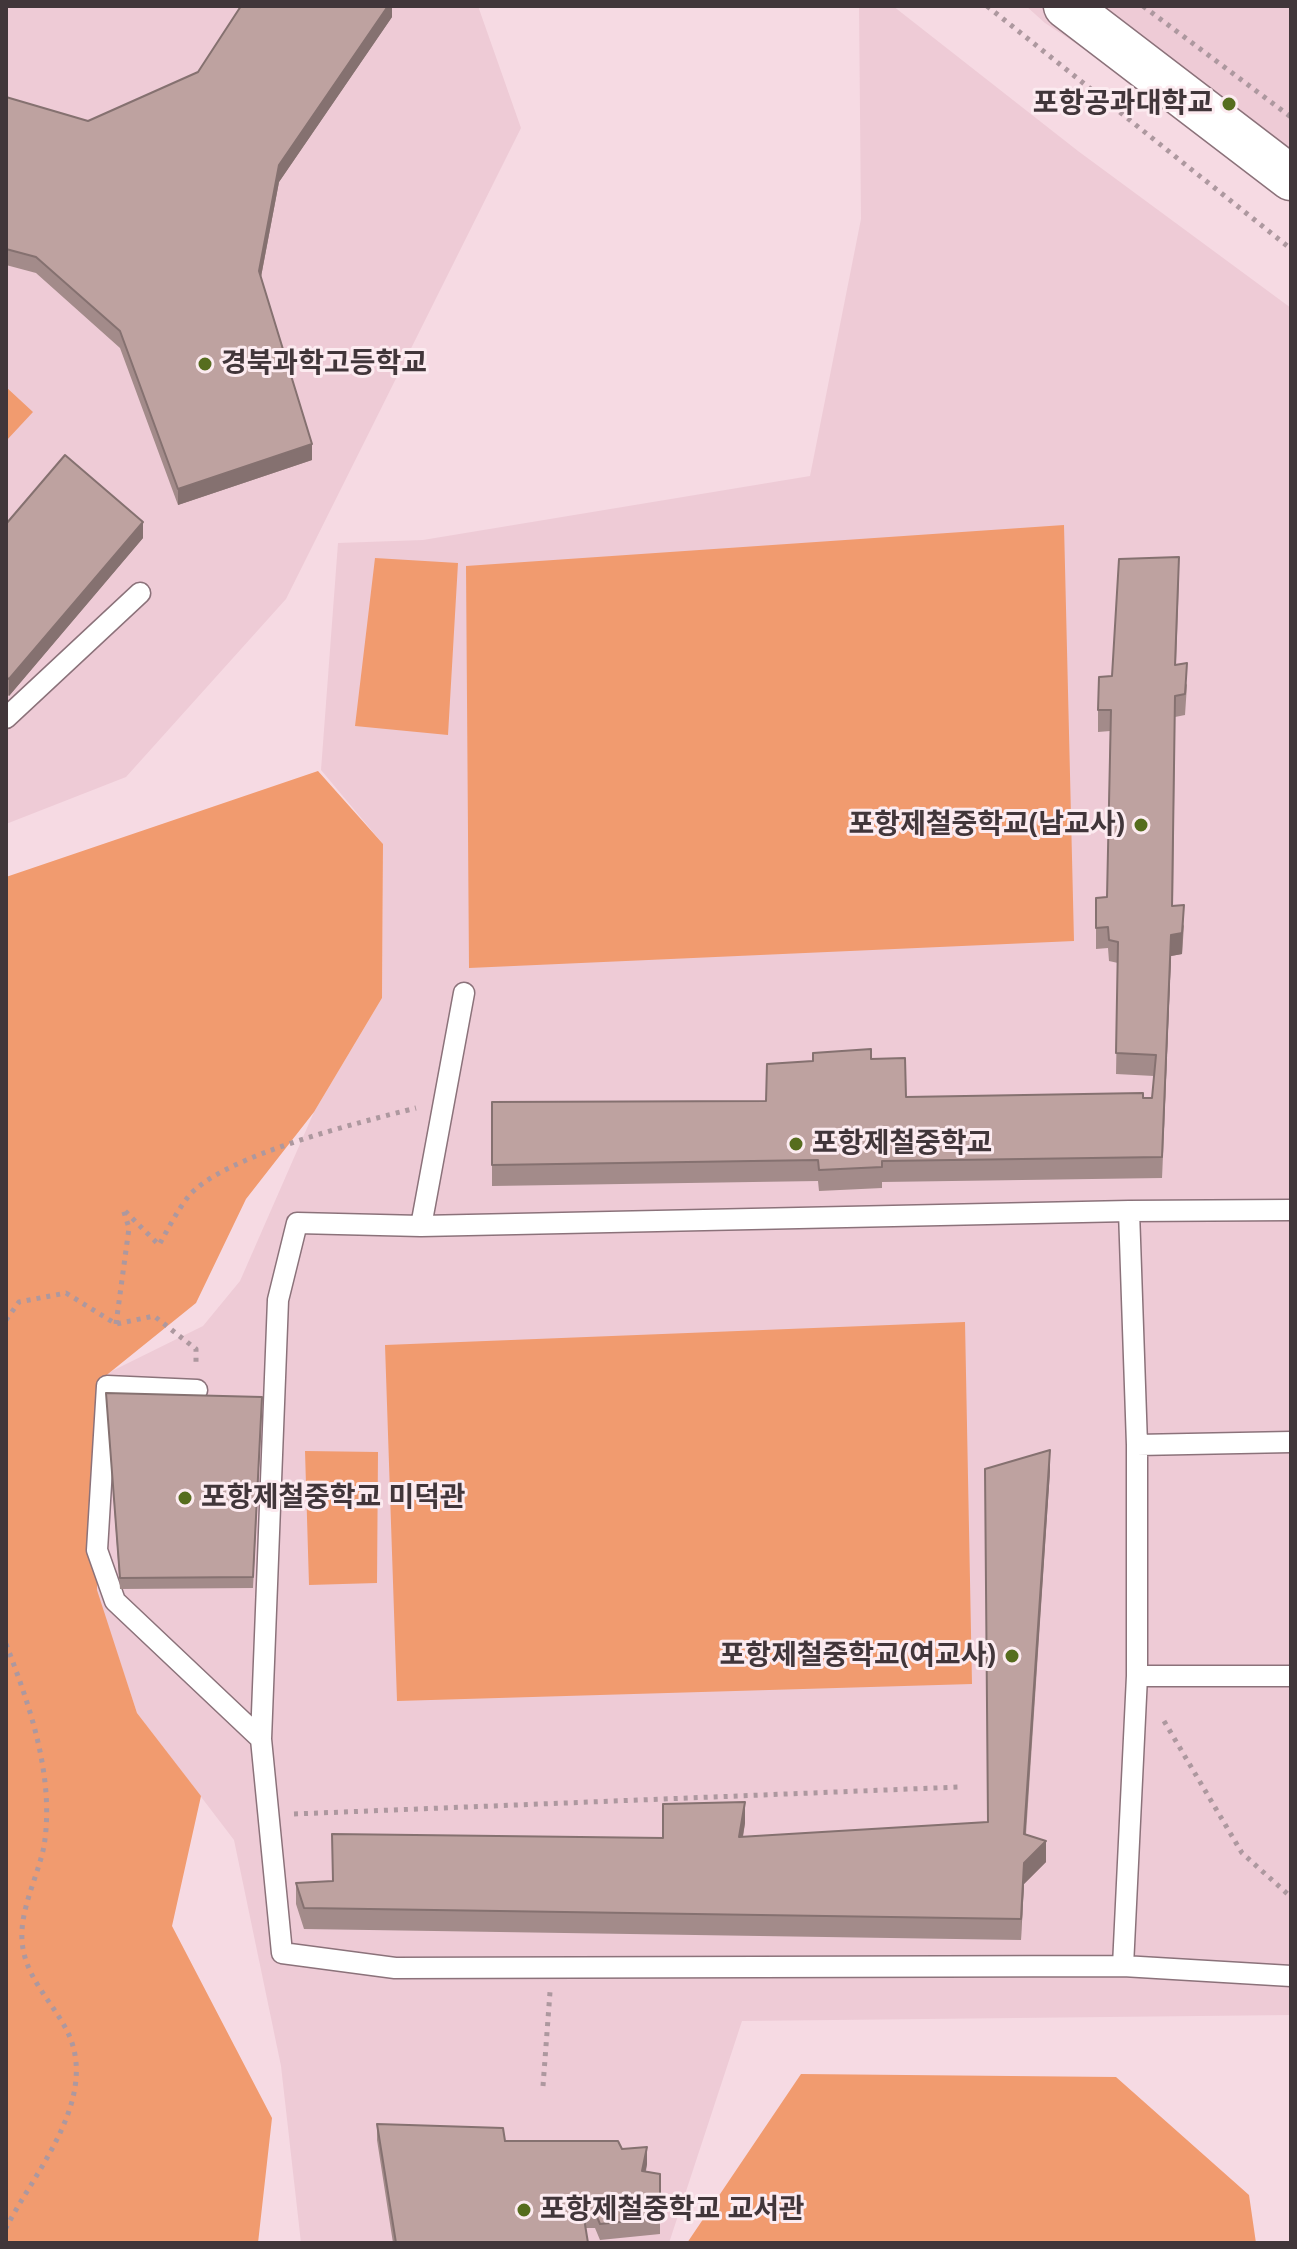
<!DOCTYPE html>
<html>
<head>
<meta charset="utf-8">
<style>
	body { margin:0 }
	#map { position:relative; width:1297px; height:2249px; overflow:hidden; background:#f6dae3; font-family:"Open Sans",sans-serif }
	canvas { display:block }
	.frame { position:absolute; inset:0; border:8px solid #41363a; pointer-events:none }
</style>
</head>
<body>
<div id="map">
<canvas width="1297" height="2249"></canvas>
<div class="frame"></div>
</div>
<script>
const c = document.querySelector('canvas').getContext('2d');
c.lineJoin = 'round';
function paint(path, color) { c.fillStyle = color; c.fill(path, 'evenodd'); }
function strokePath(path, color, width, dash) { c.strokeStyle = color; c.lineWidth = width; c.lineCap = dash ? 'butt' : 'round'; c.setLineDash(dash || []); c.stroke(path); }
function write(font, color, halo, rows, align = 'center') {
  c.font = font + ' "Open Sans","Noto Sans KR",sans-serif'; c.lineWidth = 6; c.setLineDash([]); c.textBaseline = 'middle'; c.strokeStyle = halo; c.fillStyle = color; for (const [text, x, y, turn = 0] of rows) {
    c.save(); c.translate(x, y); c.rotate((+turn || 0) * Math.PI / 180); c.textAlign = isNaN(turn) ? turn : align; if (halo) c.strokeText(text, 0, 0); c.fillText(text, 0, 0); c.restore();
  }
}
const built = new Path2D(`
	M6 6H478L521 128 286 599 126 777 6 824Z
	M859 6H893L1078 151 1291 308V2015L742 2021 669 2243H301L281 2066 234 1840 137 1713 96 1590 98 1381 112 1371 203 1326 240 1281 314 1112 382 998 383 844 321 770 338 543 423 540 810 476 861 219Z
	M1026 6H1291V186L1045 23Z`);
const green = new Path2D(`
	M6 387 33 412 6 441Z
	M1064 525 1074 941 469 968 466 566Z
	M375 558 458 563 448 735 355 726Z
	M318 771 383 844 382 998 314 1112 246 1199 196 1303 98 1382 97 1590 137 1713 201 1796 172 1926 272 2118 258 2243H6V877Z
	M965 1322 972 1684 397 1701 385 1345Z
	M305 1451 378 1452 377 1583 309 1585Z
	M801 2074 1116 2077 1249 2195 1256 2243H687Z`);
const path = new Path2D(`
	M987 6 1291 249
	M1143 6 1291 117
	M6 1320 19 1302 66 1293 116 1324 154 1316 196 1349V1364
	M116 1324 129 1228 123 1209 159 1245C168 1229 177 1211 188 1197 222 1155 362 1122 416 1108
	M6 1644C30 1706 55 1778 44 1846 38 1876 20 1909 22 1940 24 1975 49 1998 65 2027 103 2095 36 2169 6 2228
	M1164 1721 1242 1853 1291 1897
	M294 1814 959 1787
	M543 2086 550 1992`);
const lane = new Path2D(`
	M6 718 140 593
	M464 993 421 1226 1129 1211
	M1291 1210 1129 1211 1137 1445V1676H1291
	M421 1226 297 1223 278 1300 261 1739 282 1953 395 1968 1123 1966
	M197 1390 107 1386 97 1550 115 1601 261 1739
	M1137 1445 1291 1442
	M1137 1676 1123 1966 1291 1976`);
const secondary = new Path2D(`
	M1066 6 1291 178`);
const wall = new Path2D(`
	M392 6V17L279 182 261 277 312 460 178 505 120 348 36 273 6 265V97L88 121Z
	M6 524 143 538 9 696 6 694Z
	M1179 578 1176 664 1187 685 1185 715 1175 717 1173 905 1184 926 1182 954 1171 956 1162 1178 882 1182V1188L819 1191 818 1181 492 1186V1102L766 1101 871 1059 906 1097 1152 1098 1154 1076 1116 1074 1118 963 1109 961 1108 948 1096 949V898L1107 897 1110 731 1098 732V710L1112 676Z
	M106 1393 262 1408 253 1588 120 1589Z
	M1050 1471 1026 1834 1046 1862 1024 1884 1021 1940 304 1929 296 1904V1883L332 1881V1834L663 1838 745 1823 743 1837 988 1822Z
	M377 2124 505 2141 622 2149 647 2164 646 2171 660 2174V2234L600 2240 595 2228H585L588 2243H393L377 2140Z`);
const shadedWall = new Path2D(`
	M388 6H392V17L279 182 259 287V271L279 165Z
	M312 444V460L178 505V489Z
	M143 522V538L9 696V679Z
	M1184 905 1182 954 1171 956 1162 1178 1171 935Z
	M1050 1450V1471L1024 1855V1834Z
	M745 1802V1823L739 1858V1837Z
	M1046 1841V1862L1024 1884 1021 1940 1024 1863Z
	M647 2147V2164L642 2187V2171Z`);
const building = new Path2D(`
	M241 6H388L279 165 259 271 312 444 178 489 120 331 36 257 6 249V97L88 121 198 72Z
	M65 455 143 522 9 679 6 677V524Z
	M1179 557 1175 665 1187 663 1185 694 1175 696 1172 906 1184 905 1182 933 1171 935 1162 1157 882 1161V1167L819 1170 818 1160 492 1165V1102L766 1101 767 1064 813 1061V1053L871 1049V1059L905 1058 906 1097 1143 1093V1098H1152L1156 1055 1116 1053 1118 942 1109 940 1108 927 1096 928V898L1107 897 1111 710H1098L1099 677 1112 676 1119 559Z
	M106 1393 262 1397 253 1577 120 1578Z
	M1050 1450 1024 1834 1046 1841 1024 1863 1021 1919 304 1908 296 1883 333 1881 332 1834 663 1838V1804L745 1802 739 1837 988 1822 985 1469Z
	M377 2124 503 2128 505 2141H618L622 2149 647 2147 642 2171 660 2174V2218L600 2224 595 2212H583L588 2243H396Z`);
const markers = [
	[1229,104,8,"#566d1e"],
	[205,364,8,"#566d1e"],
	[1141,825,8,"#566d1e"],
	[796,1144,8,"#566d1e"],
	[185,1498,8,"#566d1e"],
	[1012,1656,8,"#566d1e"],
	[524,2210,8,"#566d1e"]
];
const poiNames = [
	["포항공과대학교",1213,104,"right"],
	["경북과학고등학교",221,364],
	["포항제철중학교(남교사)",1125,825,"right"],
	["포항제철중학교",812,1144],
	["포항제철중학교 미덕관",201,1498],
	["포항제철중학교(여교사)",996,1656,"right"],
	["포항제철중학교 교서관",540,2210]
];
paint(built, '#eecbd6');
paint(green, '#f19b6f');
strokePath(lane, '#8b727a', 23);
strokePath(secondary, '#8b727a', 47);
strokePath(path, '#ad989f', 5, [4, 6]);
strokePath(lane, '#fff', 20);
strokePath(secondary, '#fff', 44);
paint(wall, '#a38b8a');
paint(shadedWall, '#857170');
paint(building, '#bea2a0');
strokePath(building, '#857170', 2);
for (const [x, y, r, color] of markers) { const dot = new Path2D(); dot.arc(x, y, r, 0, 2 * Math.PI); c.fillStyle = color; c.fill(dot); strokePath(dot, '#fcebf0', 3); }
write('bold 28px', '#41363a', '#fcebf0', poiNames, 'left');
</script>
</body>
</html>
